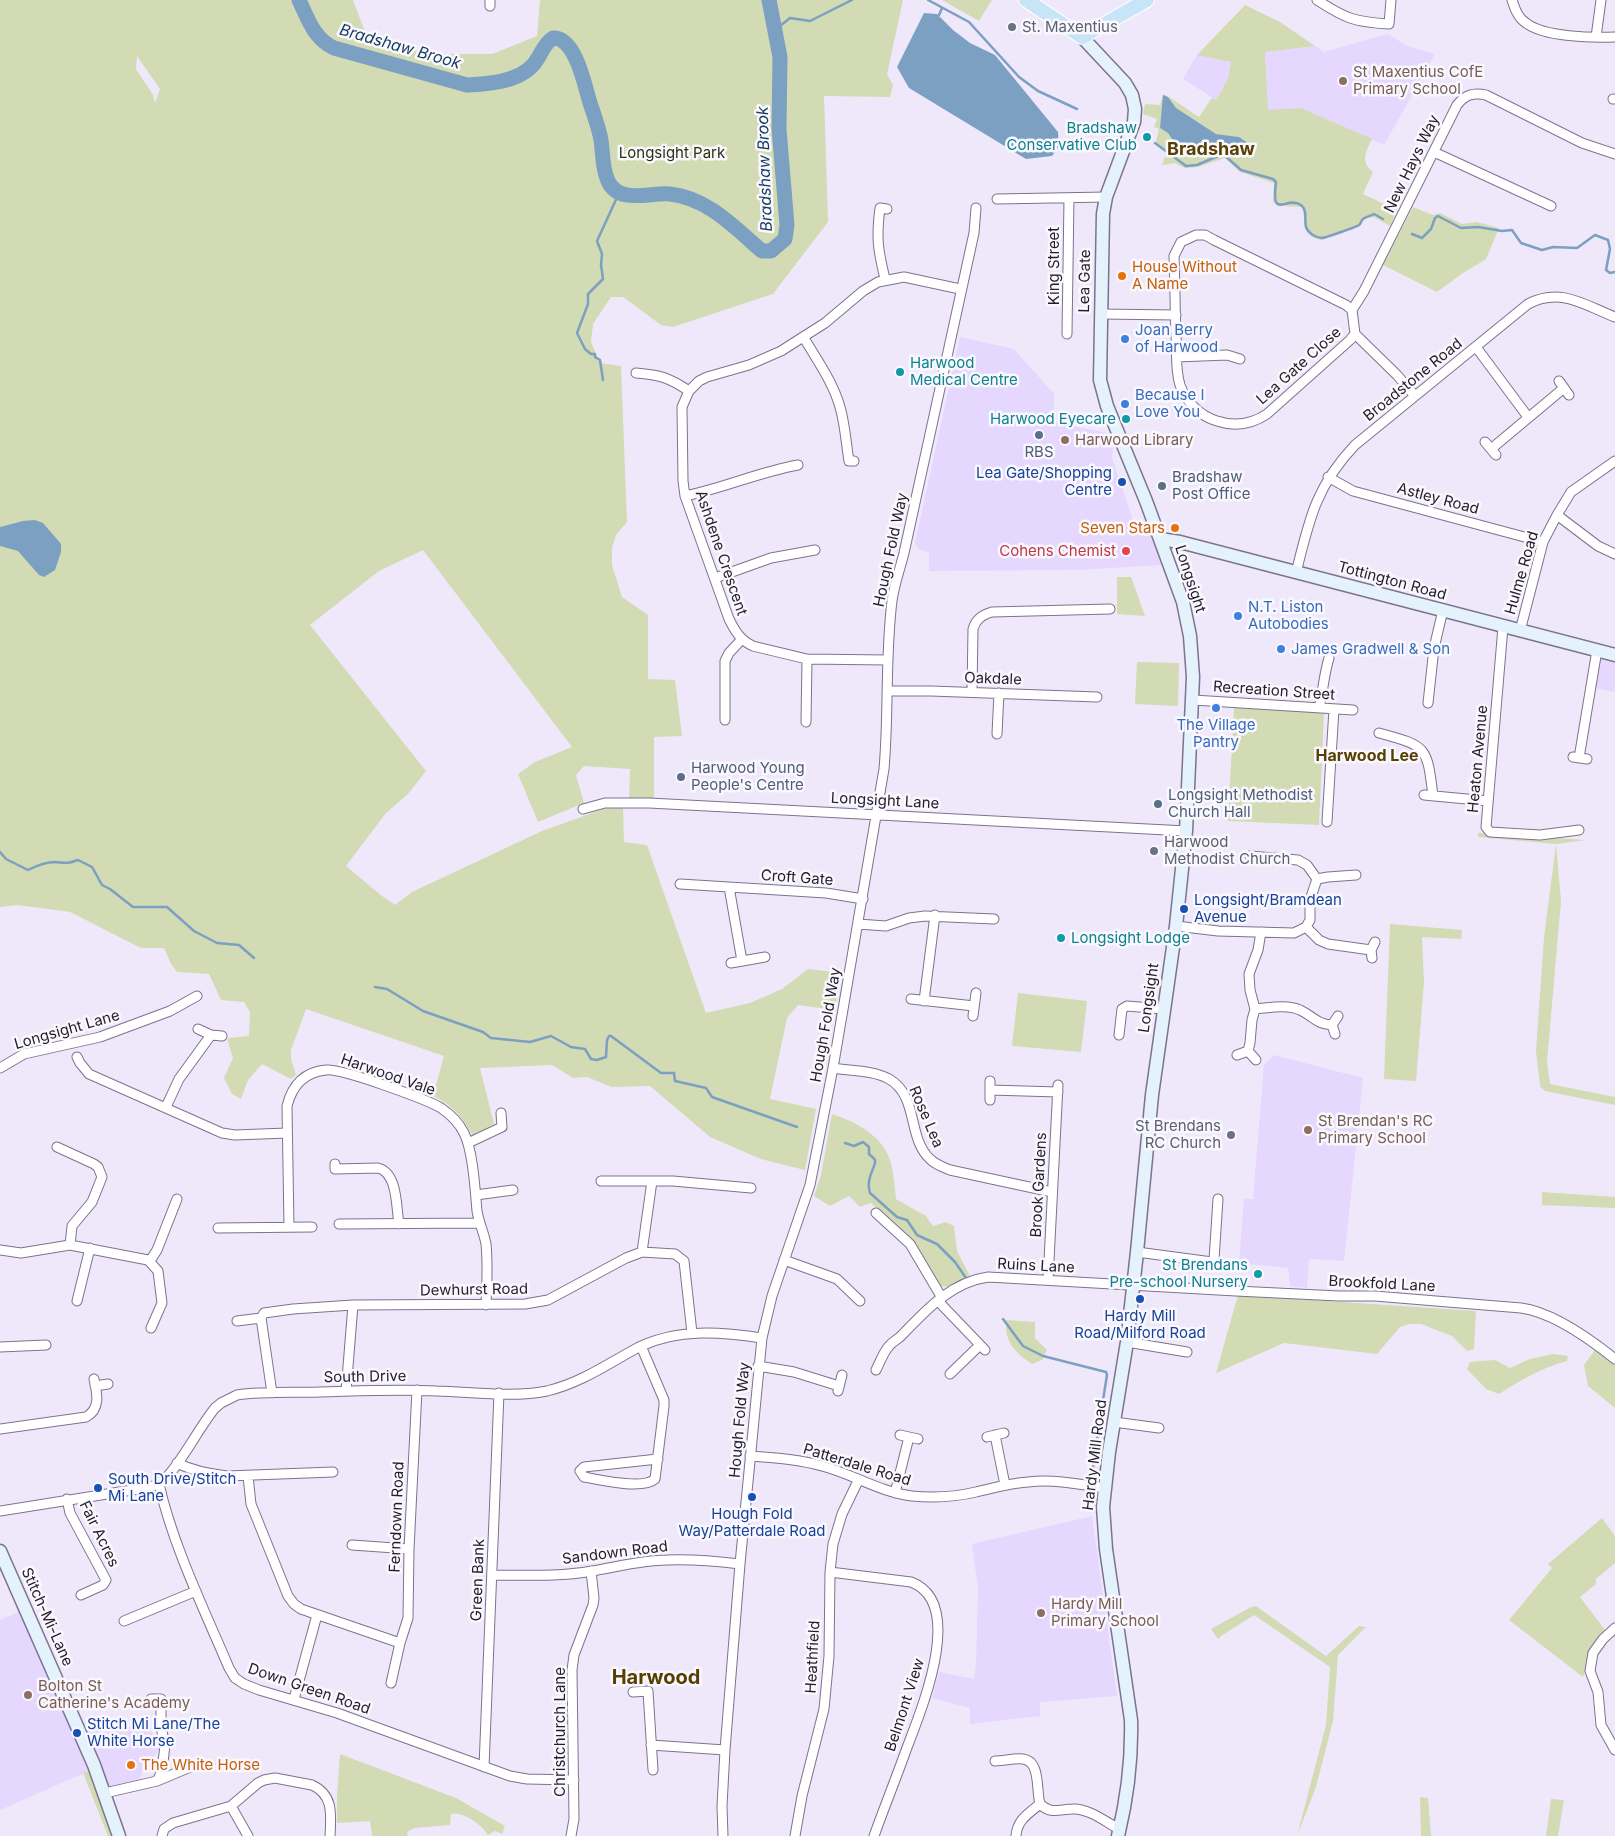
<!DOCTYPE html>
<html>
<head>
<meta charset="utf-8">
<style>
	body { margin:0 }
	canvas { display:block; background:#efe8fb }
</style>
</head>
<body>
<canvas width="1615" height="1836"></canvas>
<script>
const c = document.querySelector('canvas').getContext('2d');
c.lineJoin = 'round';
function paint(path, color) { c.fillStyle = color; c.fill(path, 'evenodd'); }
function strokePath(path, color, width, dash) { c.strokeStyle = color; c.lineWidth = width; c.lineCap = dash ? 'butt' : 'round'; c.setLineDash(dash || []); c.stroke(path); }
function write(font, color, halo, rows, align = 'center') {
  c.font = font + ' Inter,sans-serif'; c.lineWidth = 5; c.setLineDash([]); c.textBaseline = 'middle'; c.strokeStyle = halo; c.fillStyle = color; for (const [text, x, y, turn = 0] of rows) {
    c.save(); c.translate(x, y); c.rotate((+turn || 0) * Math.PI / 180); c.textAlign = isNaN(turn) ? turn : align; if (halo) c.strokeText(text, 0, 0); c.fillText(text, 0, 0); c.restore();
  }
}
const built = new Path2D(`
	M1387 34 1392 36 1406 46 1435 54 1384 145 1301 108 1268 111 1265 52 1315 46 1324 52Z
	M1197 55 1231 62 1228 79 1216 100 1183 79Z
	M960 337 1014 349 1054 394V422L1107 433 1113 449 1112 458 1137 532 1149 529 1162 565 1077 570 929 571V552L920 550 915 543Z
	M1600 660 1615 663V692L1595 688Z
	M1274 1055 1363 1078 1344 1261 1309 1259 1307 1288 1290 1286 1288 1268 1239 1263 1244 1199H1253L1264 1065Z
	M1092 1516 1117 1696 1040 1702V1716L970 1724V1708L932 1698 939 1672 974 1679 976 1664 978 1589 972 1544Z
	M20 1611 89 1771 0 1810V1620Z
	M132 1726 153 1733 162 1746 152 1759V1761L145 1768 138 1781 111 1790 87 1731 125 1729Z`);
const green = new Path2D(`
	M0 0H353L365 32 424 54H492L537 36 540 0H903L887 74 893 85 890 97 824 96 828 222 773 294 673 327 661 325 623 297H611L593 324 591 342 600 363 621 366 627 522 616 535 612 548V565L622 597 648 615V679L675 680 682 736 654 737V803H629L630 769 584 766 576 775 584 803 538 822 518 774 535 762 572 747 423 550 379 571 310 625 426 771 408 794 386 813 346 866 382 896 395 905 412 892 542 831 606 808 623 807 624 842 647 845 706 1013 750 1003 782 989 808 969 841 973 835 1010 798 1005 787 1018 770 1099 816 1109 805 1170 761 1159 710 1137 650 1086 612 1087 587 1077 573 1078 552 1065 480 1068 494 1124 473 1136C463 1118 452 1104 433 1096L444 1056 306 1009 291 1050V1059L296 1075 291 1079 262 1064 248 1080 241 1099 232 1094 224 1078 233 1058 228 1042V1038L249 1036 250 1012 244 1002 221 1000 209 974 177 972 171 964 164 948H141L70 912 18 905 0 907ZM137 56 160 89 155 103 153 95 136 69Z
	M942 0H992L979 21Z
	M1245 5 1280 22 1315 46 1265 52 1268 110 1301 108 1372 139C1366 151 1360 162 1373 172L1363 194 1397 210 1390 226 1374 217 1365 219 1360 226 1321 240 1312 237 1305 228 1303 209 1301 207 1280 206 1273 202 1274 183 1240 172 1225 158 1198 167 1185 168 1175 163 1162 165 1167 151 1156 142 1159 129 1154 127 1157 119 1143 114 1145 104 1160 105 1163 94 1169 97 1199 117 1212 98 1216 100 1228 79 1231 62 1197 55ZM1164 96 1168 97 1175 108 1216 134 1239 137 1244 155 1220 146 1199 155 1180 151 1168 133 1160 128Z
	M1413 207 1433 215 1440 213 1462 224 1477 222 1499 228 1486 259 1460 275 1437 292 1383 265Z
	M1117 577H1131L1145 616 1117 614Z
	M1137 662 1179 663 1178 706 1135 704Z
	M1236 706 1318 712 1324 714 1319 825 1228 821 1234 707Z
	M1478 833 1586 840 1556 844 1561 901 1547 1062 1550 1084 1615 1097V1105L1545 1091 1540 1086 1536 1051 1544 937 1556 844 1478 837Z
	M1390 924 1462 930 1461 939 1422 937 1424 982 1416 1081 1384 1079Z
	M1018 993 1087 1001 1081 1052 1012 1046Z
	M832 1114C859 1123 887 1138 892 1168 894 1178 895 1189 896 1199L926 1216 933 1226 946 1222 954 1226 957 1251 970 1276 952 1287 940 1286 912 1241 871 1203 860 1207 849 1196 830 1206 814 1196 821 1175Z
	M1542 1192 1615 1197V1208L1542 1205Z
	M1238 1295 1476 1311 1474 1349 1467 1351 1452 1336 1421 1324H1409L1400 1327 1377 1354 1284 1343 1216 1373Z
	M1006 1320 1035 1322V1338L1047 1350 1042 1360 1032 1364C1014 1352 1005 1343 1006 1320Z
	M1595 1350 1615 1365V1408L1588 1386 1584 1365Z
	M1553 1354 1568 1356 1567 1361C1541 1368 1521 1380 1499 1394L1486 1389 1467 1369 1470 1362 1495 1360 1510 1368 1530 1359Z
	M1602 1518 1615 1536V1563L1596 1579V1584L1580 1597 1605 1630 1593 1646 1583 1677 1509 1620 1552 1568 1548 1564Z
	M1256 1606 1326 1656 1359 1626 1366 1627 1338 1655 1333 1721 1316 1787 1297 1836 1326 1725 1330 1667 1254 1615 1221 1636 1218 1639 1211 1629 1251 1607Z
	M340 1754 456 1798 505 1826 502 1834 495 1831 488 1835C482 1825 463 1811 451 1814L450 1825 414 1828 407 1832 408 1836H372L370 1821 337 1823V1797Z
	M89 1771 112 1836H108L83 1773Z
	M1420 1797 1428 1798 1431 1836H1421Z
	M1551 1799 1564 1800 1558 1836H1546Z`);
const water = new Path2D(`
	M924 13 937 14 953 30 970 43 995 55 1058 132 1059 146 1052 156 1026 159 909 88 897 67Z
	M1163 95 1168 97 1176 108 1216 134 1239 137 1252 146 1244 155 1220 146 1199 155 1180 151 1168 133 1160 128Z
	M35 520 43 523 61 544V552L55 570 44 577 39 575 18 551 0 546V527L23 521Z`);
const stream = new Path2D(`
	M928 0 969 22 1019 77 1038 91 1077 109
	M939 15 942 8
	M775 30 790 18 810 21 852 0
	M1155 143 1186 166 1197 165 1223 154 1241 170 1273 179 1276 182C1271 222 1286 195 1301 205 1308 210 1304 221 1306 227 1308 233 1316 238 1322 238 1325 238 1356 227 1359 225 1361 224 1361 220 1363 219 1366 216 1371 216 1374 214L1383 219
	M1412 234 1422 238 1431 229 1435 218 1438 216 1461 228 1478 227 1502 231 1512 230 1521 243 1542 250 1553 247 1577 248 1595 235 1608 240 1610 249 1606 270 1610 273 1615 272
	M603 380 600 360 595 357V354H591L585 349 577 333 588 304V294L603 279 601 265 602 254 597 241 619 193
	M0 852 6 859 28 870C36 866 45 862 55 862 67 863 66 864 78 860L92 867 102 885 110 889 133 907H167L194 931 217 943 239 945 254 958
	M375 987 387 989 423 1011 483 1032 491 1038 530 1042 551 1036 571 1047 585 1049 591 1059 597 1060 606 1057 607 1040 609 1036H611L661 1073H674L675 1081 706 1088 712 1097 797 1127
	M845 1143 854 1146 863 1142 869 1147V1154C871 1156 874 1158 875 1160 877 1166 865 1177 870 1193L897 1217 907 1220 917 1235 937 1244 955 1262 966 1278
	M1003 1319 1023 1346 1043 1356 1106 1372 1107 1375 1100 1419
	M1092 1474 1099 1427`);
const river = new Path2D(`
	M299 0C308 19 314 39 334 48L467 85C488 84 517 82 532 66 541 57 542 45 553 38 576 37 585 87 590 103 594 115 599 128 601 140 603 154 602 168 608 181 619 205 650 192 670 194 708 198 735 228 762 251H771L785 239 787 225 779 129 780 57 769 0`);
const street = new Path2D(`
	M1317 0C1346 19 1355 22 1389 24L1391 0
	M1512 0C1515 9 1518 18 1526 23 1544 37 1592 38 1615 37
	M490 6V0
	M1596 37 1601 0
	M1613 99H1615
	M1434 152 1551 206
	M997 199 1106 197
	M1196 235H1205L1214 240 1346 305 1352 310 1355 334 1350 340 1267 414C1252 424 1235 427 1217 421 1200 416 1186 402 1180 385 1175 369 1177 352 1176 336 1175 309 1175 282 1174 256L1181 242Z
	M885 279C878 250 876 238 880 208L887 209
	M1352 310 1364 291 1457 105C1465 95 1473 92 1486 95L1582 143 1615 154
	M1101 314 1176 315
	M1067 334 1069 198
	M1355 334 1397 375 1415 396
	M804 338C817 360 833 382 840 407 845 424 846 443 849 461H854
	M1476 347 1528 417
	M1177 357 1227 355 1240 359
	M636 373C660 375 668 377 689 391
	M1559 381 1569 395
	M1485 442 1496 455
	M1491 449 1564 388
	M1328 477 1353 491 1543 542
	M685 496C724 488 759 472 798 465
	M1557 515 1598 546 1615 554
	M1296 573C1309 520 1316 486 1355 445L1528 304C1561 287 1584 305 1615 317
	M715 578 771 558 815 550
	M1503 627 1486 827 1490 832 1540 835 1579 830
	M1520 631 1543 542 1557 515 1571 492 1615 461
	M887 660 807 659 753 646C740 640 735 631 729 619L685 496 683 481 682 407 689 391 699 381 707 377 749 365 781 351 825 323 863 291 878 282 904 277 960 289
	M888 691H931L1097 697
	M972 692 973 629C976 619 982 615 992 612L1110 609
	M1193 700 1353 710
	M1428 703 1434 648 1443 610
	M1319 708C1323 691 1324 674 1329 658
	M725 720V661L729 653 742 639
	M806 722 807 659
	M1379 733C1427 746 1427 746 1433 796
	M997 734 999 693
	M1573 757 1587 759
	M1579 758 1597 650
	M1424 795 1488 801
	M583 809 605 803H649L1186 831
	M1327 822 1334 709
	M1250 856 1298 860 1307 865 1317 879
	M680 884 826 893 863 899
	M729 887 742 961
	M858 924 886 926 909 918 925 916 994 919
	M1176 926 1218 931 1294 933 1306 927 1319 940 1328 944 1371 950
	M1306 927 1310 920V900L1317 879 1328 877 1356 875
	M1372 958 1371 950 1375 942
	M731 963 765 957
	M911 999 974 1006
	M924 1001 935 915
	M1255 1009C1269 1008 1286 1004 1300 1010 1313 1016 1316 1024 1332 1025
	M973 1016 976 993
	M198 1029 211 1035 222 1036
	M1335 1034 1332 1025 1338 1016
	M1119 1035 1122 1009 1127 1006 1164 1009
	M1248 1051 1250 1043 1252 1020 1255 1009 1250 990 1249 974 1258 950 1261 932
	M1237 1055 1248 1051 1256 1060
	M77 1057 80 1063 89 1074 222 1133 235 1135 287 1133
	M0 1068 24 1054 100 1037 170 1011 197 996
	M833 1068C851 1071 873 1070 889 1079 919 1096 907 1138 930 1159 936 1165 943 1167 950 1170L1052 1192
	M990 1090 1058 1092
	M990 1100V1081
	M166 1107 179 1079 211 1035
	M468 1143 502 1127 501 1113
	M57 1147 94 1164 98 1167 102 1177 92 1202 72 1226 70 1245
	M335 1164V1169L378 1168C398 1173 396 1207 399 1224
	M601 1181H673L751 1188
	M476 1195 513 1190
	M876 1213 910 1244 942 1298
	M339 1224 479 1223
	M289 1227 287 1106C292 1086 304 1072 326 1070 341 1068 426 1099 441 1108 450 1114 459 1123 464 1133 473 1151 475 1189 477 1211 479 1223 484 1233 486 1244 488 1264 487 1285 486 1305
	M218 1228 312 1227
	M0 1250 21 1253 70 1245 148 1260 158 1271 162 1303 151 1328
	M642 1252 652 1181
	M1137 1252 1212 1262 1214 1260 1218 1199
	M784 1260 837 1279 860 1301
	M150 1261 157 1250 177 1199
	M1048 1280 1058 1085
	M77 1301 90 1248
	M938 1301 985 1350
	M237 1321 261 1318
	M1127 1342 1187 1352
	M641 1346 664 1400V1406L655 1479C643 1490 599 1480 584 1477L580 1471 584 1467 658 1459
	M0 1347 46 1345
	M758 1366 794 1372 839 1386
	M876 1370C880 1362 883 1353 889 1346 893 1341 899 1339 903 1334 927 1309 952 1282 988 1277L1236 1291 1339 1296H1375L1521 1308C1552 1312 1590 1339 1615 1359
	M950 1374 980 1345
	M95 1386 108 1384
	M346 1391 353 1305
	M838 1391 842 1375
	M272 1393 261 1318 264 1313 293 1309 353 1305 525 1304 548 1300 626 1258 642 1252 675 1254 684 1261 692 1333
	M1114 1422 1159 1428
	M0 1429 86 1417C101 1409 97 1393 94 1379
	M900 1435 918 1439
	M995 1435 1005 1485
	M987 1437 1004 1433
	M750 1456C774 1458 798 1459 822 1466 853 1474 879 1492 912 1496 933 1498 955 1497 976 1492 994 1488 1010 1483 1028 1482 1054 1479 1079 1484 1104 1488
	M177 1463C193 1471 210 1474 227 1476L333 1472
	M248 1476 251 1504 288 1596 294 1604 301 1609 400 1643
	M159 1484C173 1546 204 1609 229 1668L235 1678 244 1684 259 1690 337 1713 510 1776 527 1779 574 1780
	M895 1493 909 1437
	M67 1499 70 1513 106 1580 103 1585 81 1595
	M0 1511 151 1487C156 1485 160 1483 165 1479 182 1462 198 1429 215 1408L221 1403 237 1395C264 1391 293 1393 320 1392 359 1391 398 1389 437 1391 473 1392 512 1398 547 1391 581 1383 609 1363 639 1347 678 1328 722 1332 762 1338
	M352 1545 409 1549
	M830 1572 911 1582C968 1603 919 1715 905 1753 895 1781 884 1808 874 1836
	M493 1575C526 1575 559 1577 592 1571 617 1567 641 1560 667 1560 691 1559 715 1561 740 1564
	M124 1621 196 1591
	M1615 1628 1603 1639 1593 1653 1590 1671 1598 1692 1601 1725 1615 1750
	M391 1683 400 1643 408 1618 409 1549 417 1390
	M633 1692 648 1691 653 1770
	M151 1699H161V1727L165 1745 162 1771 157 1781
	M294 1699 317 1615
	M651 1745 725 1750
	M995 1761C1004 1761 1014 1758 1023 1759 1041 1761 1036 1791 1040 1804
	M484 1767 499 1393
	M105 1793 157 1781 195 1765
	M231 1806 248 1836
	M162 1836 164 1829 173 1823 231 1806 258 1783 264 1780 275 1778 312 1785C334 1795 331 1815 330 1836
	M571 1836 574 1819 572 1670 574 1655 593 1605 594 1598 591 1571
	M723 1836 722 1806 725 1750 740 1564 762 1338 772 1296 810 1185 833 1068 884 769C889 713 885 657 892 601 894 585 900 569 904 553L974 233 976 208
	M795 1836 802 1796 824 1709 829 1656 830 1572 833 1544 842 1514 858 1481
	M1016 1836C1017 1820 1028 1814 1040 1804 1051 1815 1060 1809 1073 1809 1088 1808 1106 1822 1119 1829`);
const secondary = new Path2D(`
	M1082 37 1125 83 1132 95 1135 109 1134 122 1106 197 1103 214 1100 380 1107 406 1146 501 1183 602 1190 636 1193 677 1186 831 1176 926 1152 1095 1137 1252 1127 1342 1109 1452 1103 1507 1106 1549 1131 1720C1132 1758 1127 1799 1118 1836
	M1160 539 1180 542 1615 655
	M0 1551 94 1765 119 1836`);
const primary = new Path2D(`
	M1026 0 1082 37 1147 0`);
const markers = [
	[1012,27,5,"#6b7280"],
	[1343,81,5,"#8d6e63"],
	[1147,137,5,"#0f9aa8"],
	[1122,276,5,"#e8710a"],
	[1125,339,5,"#3f7fe0"],
	[900,372,5,"#0f9aa8"],
	[1125,404,5,"#3f7fe0"],
	[1126,419,5,"#0f9aa8"],
	[1039,435,5,"#5c6f8a"],
	[1065,440,5,"#8d6e63"],
	[1122,482,5,"#1a4fb4"],
	[1162,486,5,"#5c6f8a"],
	[1175,528,5,"#e8710a"],
	[1126,551,5,"#e0444e"],
	[1238,616,5,"#3f7fe0"],
	[1281,649,5,"#3f7fe0"],
	[1216,708,5,"#3f7fe0"],
	[681,777,5,"#5c6f8a"],
	[1158,804,5,"#5c6f8a"],
	[1154,851,5,"#6b7280"],
	[1184,909,5,"#1a4fb4"],
	[1061,938,5,"#0f9aa8"],
	[1308,1130,5,"#8d6e63"],
	[1231,1135,5,"#6b7280"],
	[1258,1274,5,"#0f9aa8"],
	[1140,1299,5,"#1a4fb4"],
	[98,1488,5,"#1a4fb4"],
	[752,1497,5,"#1a4fb4"],
	[1041,1613,5,"#8d6e63"],
	[28,1695,5,"#8d6e63"],
	[77,1733,5,"#1a4fb4"],
	[131,1765,5,"#e8710a"]
];
const worshipNames = [
	["St. Maxentius",1022,27],
	["Harwood",1164,842],
	["Methodist Church",1164,859],
	["St Brendans",1221,1126,"right"],
	["RC Church",1221,1143,"right"]
];
const educationNames = [
	["St Maxentius CofE",1353,72],
	["Primary School",1353,89],
	["Harwood Library",1075,440],
	["St Brendan's RC",1318,1121],
	["Primary School",1318,1138],
	["Hardy Mill",1051,1604],
	["Primary School",1051,1621],
	["Bolton St",38,1686],
	["Catherine's Academy",38,1703]
];
const cultureNames = [
	["Bradshaw",1137,128],
	["Conservative Club",1137,145],
	["Harwood",910,363,"left"],
	["Medical Centre",910,380,"left"],
	["Harwood Eyecare",1116,419],
	["Longsight Lodge",1071,938,"left"],
	["St Brendans",1248,1265],
	["Pre-school Nursery",1248,1282]
];
const parkNames = [
	["Longsight Park",672,153]
];
const streetNames = [
	["New Hays Way",1412,164,-64],
	["King Street",1054,266,-90],
	["Lea Gate",1085,281,-89],
	["Lea Gate Close",1299,366,-42],
	["Broadstone Road",1413,380,-39],
	["Astley Road",1438,499,15],
	["Hough Fold Way",891,550,-78],
	["Ashdene Crescent",721,553,71],
	["Hulme Road",1522,573,-74],
	["Longsight",1190,579,72],
	["Tottington Road",1392,581,15],
	["Oakdale",993,679,2],
	["Recreation Street",1274,691,4],
	["Heaton Avenue",1478,759,-85],
	["Longsight Lane",885,801,3],
	["Croft Gate",797,878,4],
	["Longsight",1149,998,-82],
	["Hough Fold Way",826,1025,-80],
	["Longsight Lane",67,1030,-16],
	["Harwood Vale",388,1075,19],
	["Rose Lea",926,1117,67],
	["Brook Gardens",1039,1185,-87],
	["Ruins Lane",1036,1266,3],
	["Brookfold Lane",1382,1284,3],
	["Dewhurst Road",474,1290,-1],
	["South Drive",365,1377,-1],
	["Hough Fold Way",740,1420,-85],
	["Hardy Mill Road",1095,1455,-83],
	["Patterdale Road",857,1465,17],
	["Ferndown Road",397,1517,-88],
	["Fair Acres",99,1534,64],
	["Sandown Road",615,1553,-7],
	["Green Bank",478,1580,-88],
	["Stitch-Mi-Lane",47,1617,66],
	["Heathfield",813,1657,-87],
	["Down Green Road",309,1689,19],
	["Belmont View",905,1705,-72],
	["Christchurch Lane",560,1732,-90]
];
const foodNames = [
	["House Without",1132,267],
	["A Name",1132,284],
	["Seven Stars",1165,528,"right"],
	["The White Horse",141,1765]
];
const shopNames = [
	["Joan Berry",1135,330],
	["of Harwood",1135,347],
	["Because I",1135,395],
	["Love You",1135,412],
	["N.T. Liston",1248,607],
	["Autobodies",1248,624],
	["James Gradwell & Son",1291,649],
	["The Village",1216,725,"center"],
	["Pantry",1216,742,"center"]
];
const serviceNames = [
	["RBS",1039,452,"center"],
	["Bradshaw",1172,477],
	["Post Office",1172,494],
	["Harwood Young",691,768],
	["People's Centre",691,785],
	["Longsight Methodist",1168,795],
	["Church Hall",1168,812]
];
const transitNames = [
	["Lea Gate/Shopping",1112,473,"right"],
	["Centre",1112,490,"right"],
	["Longsight/Bramdean",1194,900],
	["Avenue",1194,917],
	["Hardy Mill",1140,1316,"center"],
	["Road/Milford Road",1140,1333,"center"],
	["South Drive/Stitch",108,1479],
	["Mi Lane",108,1496],
	["Hough Fold",752,1514,"center"],
	["Way/Patterdale Road",752,1531,"center"],
	["Stitch Mi Lane/The",87,1724],
	["White Horse",87,1741]
];
const healthNames = [
	["Cohens Chemist",1116,551]
];
const waterNames = [
	["Bradshaw Brook",400,47,16],
	["Bradshaw Brook",765,169,-92]
];
const neighbourhoodNames = [
	["Harwood Lee",1367,756]
];
const quarterNames = [
	["Bradshaw",1211,150]
];
const districtNames = [
	["Harwood",656,1678]
];
paint(built, '#e5d7fe');
paint(green, '#d3dbb4');
paint(water, '#7ca0c1');
strokePath(stream, '#7ca0c1', 2.5);
strokePath(river, '#7ca0c1', 15);
strokePath(street, '#7d728f', 11);
strokePath(secondary, '#7d728f', 15);
strokePath(primary, '#fff', 16);
strokePath(street, '#fff', 9);
strokePath(secondary, '#e4f2fb', 12);
strokePath(primary, '#c8e5f8', 14);
for (const [x, y, r, color] of markers) { const dot = new Path2D(); dot.arc(x, y, r, 0, 2 * Math.PI); c.fillStyle = color; c.fill(dot); strokePath(dot, '#faf8fe', 2); }
write('15px', '#5b616d', '#faf8fe', worshipNames, 'left');
write('15px', '#785e54', '#faf8fe', educationNames, 'left');
write('15px', '#0d838f', '#faf8fe', cultureNames, 'right');
write('15px', '#2b310d', '#faf8fe', parkNames);
write('15px', '#221e29', '#faf8fe', streetNames);
write('15px', '#c56008', '#faf8fe', foodNames, 'left');
write('15px', '#366cbe', '#faf8fe', shopNames, 'left');
write('15px', '#4e5e75', '#faf8fe', serviceNames, 'left');
write('15px', '#164399', '#faf8fe', transitNames, 'left');
write('15px', '#be3a42', '#faf8fe', healthNames, 'right');
write('italic 16px', '#133d5e', '#faf8fe', waterNames);
write('bold 16px', '#563f00', '#faf8fe', neighbourhoodNames);
write('bold 18px', '#563f00', '#faf8fe', quarterNames);
write('bold 20px', '#563f00', '#faf8fe', districtNames);
</script>
</body>
</html>
